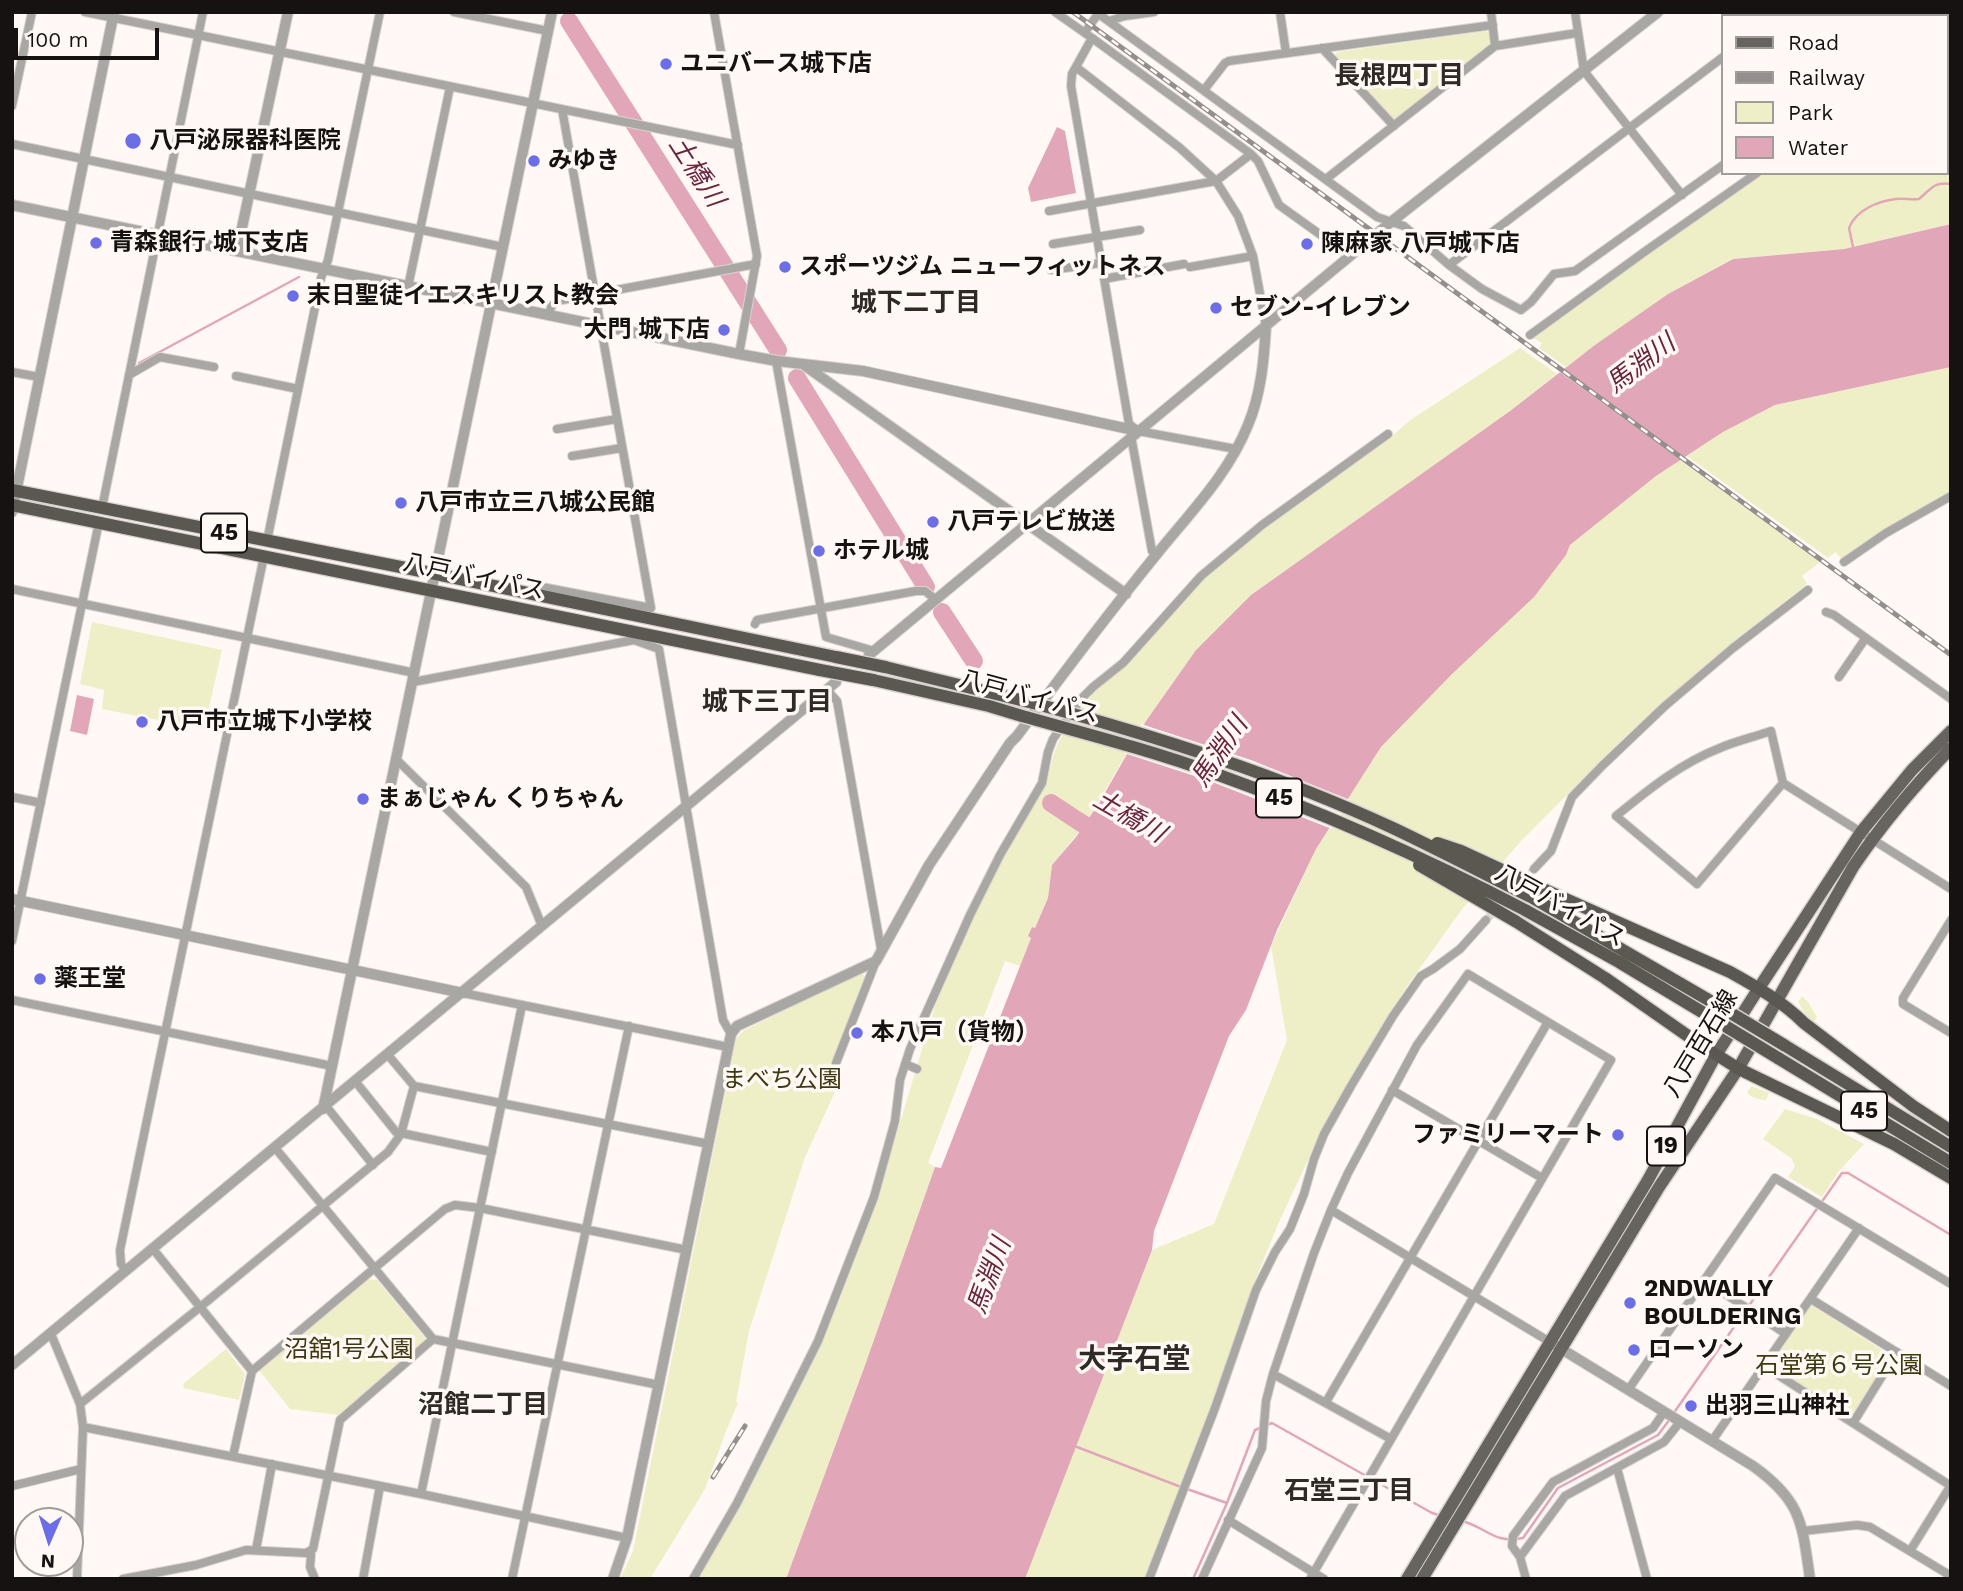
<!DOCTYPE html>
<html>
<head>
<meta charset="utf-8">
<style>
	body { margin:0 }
	#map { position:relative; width:1963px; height:1591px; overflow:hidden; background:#fff8f4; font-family:"Work Sans",sans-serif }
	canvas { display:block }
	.frame { position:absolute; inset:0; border:14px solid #151211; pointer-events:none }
	.legend { position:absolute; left:1721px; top:14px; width:228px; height:161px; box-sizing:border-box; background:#fff8f4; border:2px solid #a19c99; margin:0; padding:9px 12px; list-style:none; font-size:21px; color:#151211 }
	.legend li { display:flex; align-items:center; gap:14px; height:35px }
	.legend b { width:35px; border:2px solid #a19c99 }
	.north { position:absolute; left:14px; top:1507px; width:70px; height:70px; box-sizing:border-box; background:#fff8f4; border:2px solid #a19c99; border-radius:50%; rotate:183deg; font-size:19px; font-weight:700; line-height:28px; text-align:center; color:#151211 }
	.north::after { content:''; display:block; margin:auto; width:24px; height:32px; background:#6b6ee7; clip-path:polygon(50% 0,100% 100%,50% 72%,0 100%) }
	.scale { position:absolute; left:14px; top:28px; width:145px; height:32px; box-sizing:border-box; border:4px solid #151211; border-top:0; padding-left:9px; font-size:21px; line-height:24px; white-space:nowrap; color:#151211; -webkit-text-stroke:5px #fff8f4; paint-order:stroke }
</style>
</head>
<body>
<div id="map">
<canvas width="1963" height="1591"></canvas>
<div class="frame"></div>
<ul class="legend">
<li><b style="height:9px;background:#67635e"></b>Road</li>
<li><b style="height:9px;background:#948f8c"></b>Railway</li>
<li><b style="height:19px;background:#efefc7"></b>Park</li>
<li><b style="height:19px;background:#e1a7b8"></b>Water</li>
</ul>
<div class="north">N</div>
<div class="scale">100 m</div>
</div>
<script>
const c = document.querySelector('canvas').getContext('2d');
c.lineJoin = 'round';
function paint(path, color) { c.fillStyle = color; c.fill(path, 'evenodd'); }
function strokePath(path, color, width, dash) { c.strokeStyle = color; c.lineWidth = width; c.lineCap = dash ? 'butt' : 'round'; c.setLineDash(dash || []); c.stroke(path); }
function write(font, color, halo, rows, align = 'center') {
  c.font = font + ' "Work Sans","Noto Sans JP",sans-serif'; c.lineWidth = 7; c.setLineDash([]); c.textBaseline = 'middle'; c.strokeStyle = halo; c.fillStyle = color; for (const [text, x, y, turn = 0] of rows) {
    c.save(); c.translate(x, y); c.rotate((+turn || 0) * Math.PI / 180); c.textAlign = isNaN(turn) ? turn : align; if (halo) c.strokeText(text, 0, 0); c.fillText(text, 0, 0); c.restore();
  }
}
const green = new Path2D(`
	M1486 31 1490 34 1489 46 1397 119H1393L1335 56 1337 52Z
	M1951 61V224L1844 249 1732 259 1668 294 1566 367 1539 348 1542 343 1533 338 1631 265 1765 173H1947V63Z
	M1520 348 1557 374 1510 411 1251 595 1196 650 1146 721 1084 826 1052 865 1048 898 1035 928 1032 927 1029 936 1031 937 1020 966 1005 961 928 1163 935 1167 864 1368 786 1579H698L741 1505 822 1342 841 1296 877 1199 939 993 973 916 1002 857 1047 782 1054 753 1059 741 1086 702 1096 690 1126 666 1204 578 1263 528 1305 497 1392 436 1409 421Z
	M1951 367V491L1885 529 1841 559 1836 552 1828 558 1687 456 1723 432 1775 405Z
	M1680 460 1820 562 1802 576 1807 584 1730 644 1628 734 1522 840 1463 908 1407 986 1348 1082 1324 1126 1279 1222 1254 1283 1213 1401 1145 1579H1025L1152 1250 1214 1224 1287 1040 1271 946 1316 849 1381 747 1566 555 1570 545 1656 476Z
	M92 622 222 650 204 729 102 709 104 690 80 684Z
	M861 972 866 978 840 1062 841 1079 805 1157 749 1331 736 1402 738 1403 726 1431 705 1489 650 1579H620L633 1551 736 1039 743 1031Z
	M1802 996 1808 1002 1817 1017 1814 1022 1805 1014 1798 1002Z
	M1752 1086 1769 1093 1766 1100C1759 1099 1751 1099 1747 1092Z
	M1785 1109 1817 1119 1864 1144 1839 1171 1822 1197 1788 1177 1795 1166 1791 1158 1763 1139Z
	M367 1279 377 1280 425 1338V1342L339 1415 290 1409 259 1370Z
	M1811 1305 1890 1355 1851 1417 1771 1365Z
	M226 1349 245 1374 239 1400 183 1388 184 1383Z`);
const water = new Path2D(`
	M1057 127 1065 131 1076 193 1031 202 1028 188Z
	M1951 224V367L1775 405 1723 432 1656 476 1570 545 1566 555 1534 597 1452 674 1381 747 1316 849 1277 930 1246 1010 1229 1036 1154 1231 1152 1250 1025 1579H786L864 1368 935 1167 941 1168 1031 938 1028 936 1032 927 1035 928 1048 898 1052 865 1076 837 1099 803 1146 721 1196 650 1251 595 1510 411 1595 345 1668 294 1733 259 1844 249Z
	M77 695 94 699 87 735 70 731Z`);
const pier = new Path2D(`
	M1560 367 1688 460 1684 462 1557 370Z
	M1141 724 1251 760 1350 800 1332 829 1210 781 1124 753Z`);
const stream = new Path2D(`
	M1853 247 1849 228C1856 210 1878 201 1896 199 1904 198 1911 200 1919 199 1931 189 1934 181 1951 184
	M139 363 299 277
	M1673 1414 1842 1173H1848L1951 1235
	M1077 1447 1181 1487
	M1187 1489 1227 1503
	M1462 1521C1488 1528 1493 1544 1523 1538L1558 1488 1658 1435 1670 1419
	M1193 1579 1227 1503 1255 1430 1272 1423 1432 1513 1442 1516`);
const river = new Path2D(`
	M569 21 778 350
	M797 378 926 587
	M942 612 974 661
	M1051 803C1068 814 1085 826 1103 836`);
const minorTunnel = new Path2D(`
	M1486 920 1534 869`);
const minor = new Path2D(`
	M85 12 738 145
	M454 12 548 31
	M714 12 757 256 739 354
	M1055 12 1092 38
	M1096 12 1377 217 1404 226 1449 265 1482 289 1521 310 1531 302 1554 274 1575 271 1723 165
	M1280 12 1286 53
	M1491 12 1495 46
	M1575 12 1584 71 1682 195
	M1739 12V16
	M1814 12 1816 16
	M1929 12 1932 16
	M1777 16 1782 12
	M1109 21 1125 16 1154 12
	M1085 32 1098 14
	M1947 38 1951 37
	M1322 48 1394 126
	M1947 58 1951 56
	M1076 67 1180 148 1216 181 1238 216 1253 256 1266 326
	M1204 90 1225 63 1229 61 1493 25
	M12 106 32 12
	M12 144 503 247
	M1251 154 1258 161 1279 205 1350 256
	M1326 179 1495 46 1577 33
	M1049 211 1216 181 1251 154 1092 38 1072 74 1071 86C1090 198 1109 311 1129 424L1138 431 1236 449
	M1053 244 1140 230
	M1449 265 1723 57
	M1190 267 1253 256
	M1051 270 1101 263
	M1104 279 1184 264
	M408 287 450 87
	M549 315 551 307 557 301 756 264
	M1530 335 1647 250 1757 173
	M776 361 826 637 874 651
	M12 372 39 377
	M129 375 160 357 214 367
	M236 376 298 389
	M557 429 617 419
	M1131 436 1152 551 1156 555
	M572 456 622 448
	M102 508 203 12
	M267 541 321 278 328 260 380 12
	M1844 562 1886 533 1951 496
	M12 589 415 673
	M529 594 537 586 651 608 562 109
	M1826 612 1834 615 1951 699
	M755 624 757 620 916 591H925L935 599
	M1839 677 1865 639
	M413 682 634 640 659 649 723 1020 731 1034
	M827 690 837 701 881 949
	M396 759 526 887 542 926
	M1783 783 1771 731C1754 737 1736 741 1720 748 1681 763 1648 790 1616 816L1697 884 1783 783 1951 889
	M12 797 41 803
	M1534 869 1551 851 1572 797 1602 766 1665 706 1733 648 1808 590
	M1951 920 1903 998V1004L1951 1033
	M12 941 99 522
	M463 993 728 1047
	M12 1000 332 1066
	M388 1055 414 1086 709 1144
	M836 1063 876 961
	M905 1064 917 1069
	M355 1081 396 1132 492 1152
	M1392 1090 1542 1178
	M326 1106 373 1165
	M276 1149 433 1339 659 1385
	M1331 1210 1550 1342
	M153 1249 252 1371 233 1456
	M126 1271 121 1264 120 1250 264 556
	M1704 1280 1786 1334
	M1811 1299 1951 1386
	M51 1334 80 1404 83 1427 77 1579
	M1764 1366 1951 1486
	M252 1371 445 1209 455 1205 480 1208 687 1250
	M1273 1374 1391 1439
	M1628 1390 1775 1178 1951 1284
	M1326 1402 1548 1022
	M80 1404 199 1308 388 1152 401 1134 414 1086
	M1853 1423 1897 1352
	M83 1427 421 1494 627 1538
	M1712 1441 1859 1228
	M1617 1468 1647 1579
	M12 1486 81 1469
	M421 1494 522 1005
	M1228 1520 1324 1579
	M1803 1531 1857 1525 1870 1527 1951 1576
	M256 1550 272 1464
	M310 1551 311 1555 310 1567 315 1579
	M1910 1551 1951 1485
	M1520 1557 1512 1546 1513 1536 1553 1482 1653 1428 1664 1412
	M123 1579 196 1565 246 1550 306 1553 313 1549 340 1420 433 1339
	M363 1579 380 1486
	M512 1579 629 1026
	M693 1579 737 1503 818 1341 874 1197 895 1121 900 1080 910 1049 970 915 1000 855 1042 783 1048 752 1053 739 1081 699 1093 687 1123 663 1201 576 1262 525 1388 434
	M1149 1579 1215 1408 1256 1290 1275 1252 1290 1229 1304 1194 1314 1159 1324 1134 1351 1086 1393 1016 1421 976 1433 969 1460 949 1486 920
	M1202 1579 1262 1448 1266 1401 1273 1374 1314 1253 1331 1210 1348 1173 1417 1045 1468 974 1611 1060 1310 1579
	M1526 1579 1520 1557 1565 1496 1664 1442 1680 1422`);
const tertiary = new Path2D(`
	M12 205 739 354 777 361 863 371 1138 431
	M237 251 288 12
	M804 365 1126 594
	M12 512 114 12
	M869 655 1391 222 1658 12
	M12 899 463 993
	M323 1109 552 12
	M1550 1342 1753 1466C1802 1501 1802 1523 1810 1579
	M12 1365C287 1138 562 911 836 682
	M613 1579 627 1538 731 1034 737 1026 876 961 929 865 1010 743 1017 736C1062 675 1108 614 1156 555 1189 514 1228 475 1248 425 1261 394 1264 360 1266 326`);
const primary = new Path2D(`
	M1407 1579 1648 1180 1716 1055 1759 988 1861 832 1912 770 1951 731
	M1422 1579 1659 1187 1738 1069 1853 867C1882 824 1915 785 1951 748`);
const trunk = new Path2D(`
	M12 490 436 574 836 657
	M12 505 820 670
	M885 667 1033 703
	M873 680 989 706 1022 716
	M1543 889 1730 972C1757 987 1783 1002 1804 1023L1913 1106 1951 1131
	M1533 898 1719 1006
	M1525 910 1619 962 1712 1018
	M1515 921 1605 978 1698 1043 1739 1069 1894 1144 1951 1178
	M1784 1045 1951 1147
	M1778 1058 1951 1163`);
const rail = new Path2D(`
	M1073 12 1951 655
	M713 1477 745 1426`);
const trunkBridge = new Path2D(`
	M836 657 885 667
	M820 670 873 680
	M1033 703C1156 736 1279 775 1395 829 1441 851 1487 875 1533 898
	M1022 716C1087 734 1153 751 1216 774 1322 812 1425 858 1525 910
	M1437 843 1461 851 1543 889
	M1419 865 1515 921
	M1719 1006 1784 1045
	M1712 1018 1778 1058`);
const markers = [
	[666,64,7,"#6b6ee7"],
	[133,141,9,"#6b6ee7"],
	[534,161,7,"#6b6ee7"],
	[96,243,7,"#6b6ee7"],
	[1307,244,7,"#6b6ee7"],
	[785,267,7,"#6b6ee7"],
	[293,296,7,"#6b6ee7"],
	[1216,308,7,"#6b6ee7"],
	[724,330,7,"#6b6ee7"],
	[401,503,7,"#6b6ee7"],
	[933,522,7,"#6b6ee7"],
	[819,551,7,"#6b6ee7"],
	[142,722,7,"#6b6ee7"],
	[363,799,7,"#6b6ee7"],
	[40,979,7,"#6b6ee7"],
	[857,1033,7,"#6b6ee7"],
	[1618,1135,7,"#6b6ee7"],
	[1630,1303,7,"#6b6ee7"],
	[1634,1350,7,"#6b6ee7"],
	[1691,1406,7,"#6b6ee7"]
];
const shields = [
	[224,533,46],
	[1279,798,46],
	[1864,1111,46],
	[1666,1146,38]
];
const shieldNames = [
	["45",224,533],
	["45",1279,798],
	["45",1864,1111],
	["19",1666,1146]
];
const poiNames = [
	["ユニバース城下店",680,64],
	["八戸泌尿器科医院",149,141],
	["みゆき",548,161],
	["青森銀行 城下支店",110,243],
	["陳麻家 八戸城下店",1321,244],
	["スポーツジム ニューフィットネス",799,267],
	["末日聖徒イエスキリスト教会",307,296],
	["セブン-イレブン",1230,308],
	["大門 城下店",710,330,"right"],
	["八戸市立三八城公民館",415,503],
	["八戸テレビ放送",947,522],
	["ホテル城",833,551],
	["八戸市立城下小学校",156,722],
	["まぁじゃん くりちゃん",377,799],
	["薬王堂",54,979],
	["本八戸（貨物）",871,1033],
	["ファミリーマート",1604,1135,"right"],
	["2NDWALLY",1644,1289],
	["BOULDERING",1644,1317],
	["ローソン",1648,1350],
	["出羽三山神社",1705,1406]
];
const streetNames = [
	["八戸バイパス",474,577,12],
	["八戸バイパス",1029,697,15],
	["八戸バイパス",1560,906,29],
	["八戸百石線",1701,1044,-59]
];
const parkNames = [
	["まべち公園",782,1080],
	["沼舘1号公園",349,1350],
	["石堂第６号公園",1839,1366]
];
const neighbourhoodNames = [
	["長根四丁目",1399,76],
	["城下二丁目",916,303],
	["城下三丁目",767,702],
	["沼館二丁目",483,1405],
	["石堂三丁目",1349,1491]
];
const waterNames = [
	["土橋川",696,172,57],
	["馬淵川",1641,364,-37],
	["馬淵川",1220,752,-56],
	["土橋川",1129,817,30],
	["馬淵川",990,1276,-70]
];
const quarterNames = [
	["大字石堂",1134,1360]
];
paint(green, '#efefc7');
paint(water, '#e1a7b8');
paint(pier, '#fff8f4');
strokePath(stream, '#e1a7b8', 2.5);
strokePath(river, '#e1a7b8', 18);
strokePath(minorTunnel, '#dcd6d2', 8, [8, 4]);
strokePath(minor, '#dad3d0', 10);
strokePath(tertiary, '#dad3d0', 12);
strokePath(primary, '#dad3d0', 15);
strokePath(trunk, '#dad3d0', 15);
strokePath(minor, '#a9a7a4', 8);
strokePath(tertiary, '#a9a7a4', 10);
strokePath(primary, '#67635e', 12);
strokePath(trunk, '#5b5852', 12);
strokePath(rail, '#948f8c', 5);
strokePath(rail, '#fff8f4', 2.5, [8]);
strokePath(trunkBridge, '#dad3d0', 15, []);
strokePath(trunkBridge, '#5b5852', 12);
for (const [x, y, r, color] of markers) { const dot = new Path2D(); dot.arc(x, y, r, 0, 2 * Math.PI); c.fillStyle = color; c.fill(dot); strokePath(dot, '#fff8f4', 2.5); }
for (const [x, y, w] of shields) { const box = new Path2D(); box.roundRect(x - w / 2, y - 19.5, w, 39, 5); c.fillStyle = '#fff8f4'; c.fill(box); strokePath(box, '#151211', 2); }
write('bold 23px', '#151211', null, shieldNames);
write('bold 24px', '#151211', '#fff8f4', poiNames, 'left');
write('24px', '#151211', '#fff8f4', streetNames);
write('24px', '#3b3a10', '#fff8f4', parkNames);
write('bold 26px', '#302a27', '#fff8f4', neighbourhoodNames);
write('italic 26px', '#69263f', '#fff8f4', waterNames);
write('bold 28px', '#302a27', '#fff8f4', quarterNames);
</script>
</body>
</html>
